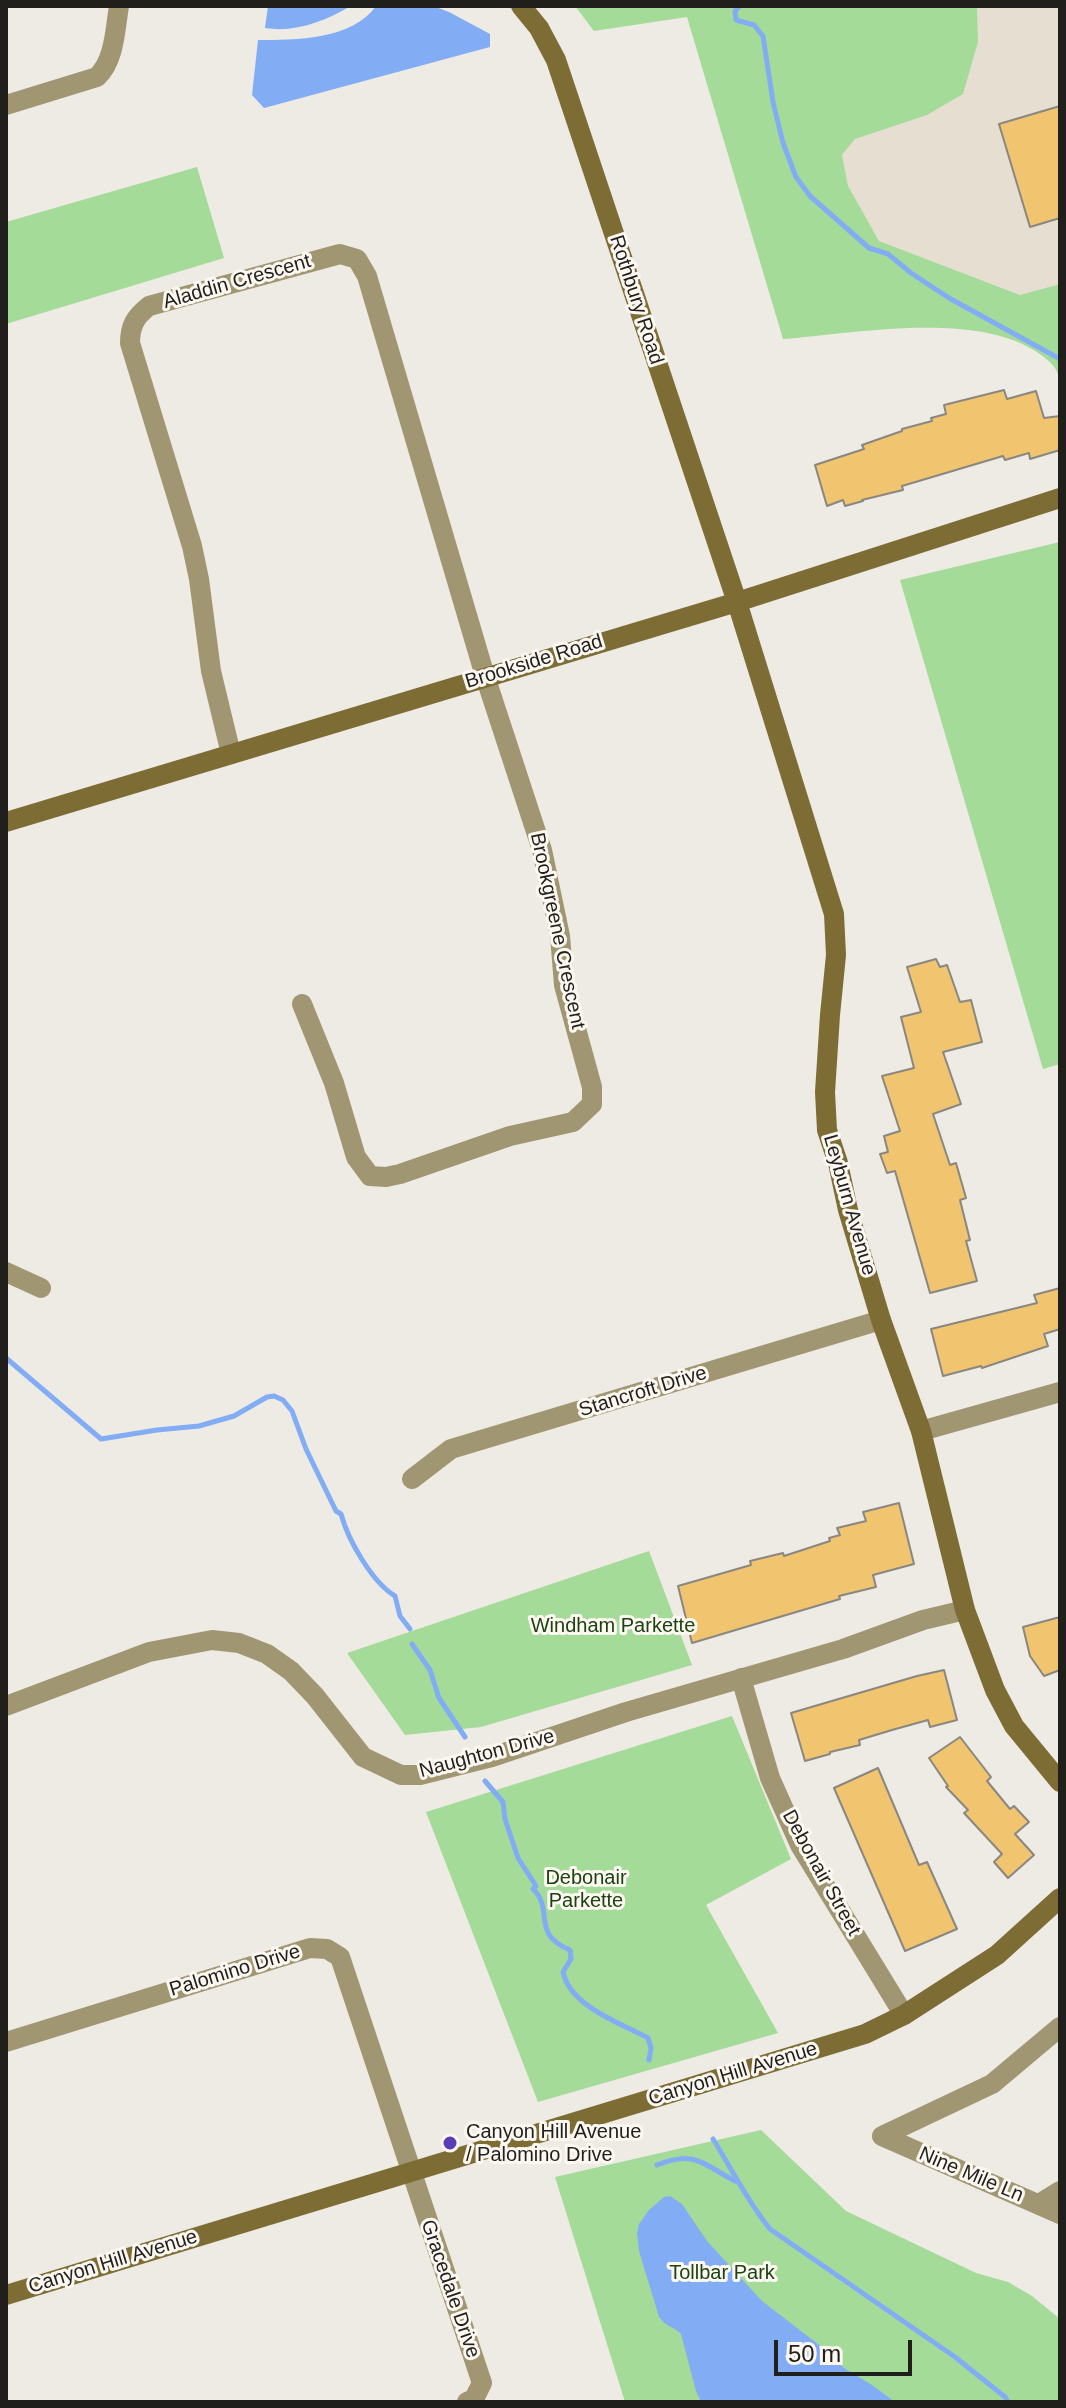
<!DOCTYPE html>
<html>
<head>
<meta charset="utf-8">
<style>
	body { margin:0 }
	#map { position:relative; width:1066px; height:2408px; overflow:hidden; background:#eeeae4; font-family:Arial,sans-serif }
	canvas { display:block }
	.frame { position:absolute; inset:0; border:8px solid #201f1c; pointer-events:none }
	.scale { position:absolute; left:774px; top:2340px; width:138px; height:36px; box-sizing:border-box; border:4px solid #201f1c; border-top:0; padding-left:10px; font-size:24px; line-height:28px; white-space:nowrap; color:#201f1c; -webkit-text-stroke:6px #fcf8f1; paint-order:stroke }
</style>
</head>
<body>
<div id="map">
<canvas width="1066" height="2408"></canvas>
<div class="frame"></div>
<div class="scale">50 m</div>
</div>
<script>
const c = document.querySelector('canvas').getContext('2d');
c.lineJoin = 'round';
function paint(path, color) { c.fillStyle = color; c.fill(path, 'evenodd'); }
function strokePath(path, color, width, dash) { c.strokeStyle = color; c.lineWidth = width; c.lineCap = dash ? 'butt' : 'round'; c.setLineDash(dash || []); c.stroke(path); }
function write(font, color, halo, rows, align = 'center') {
  c.font = font + ' Arial,sans-serif'; c.lineWidth = 6; c.setLineDash([]); c.textBaseline = 'middle'; c.strokeStyle = halo; c.fillStyle = color; for (const [text, x, y, turn = 0] of rows) {
    c.save(); c.translate(x, y); c.rotate((+turn || 0) * Math.PI / 180); c.textAlign = isNaN(turn) ? turn : align; if (halo) c.strokeText(text, 0, 0); c.fillText(text, 0, 0); c.restore();
  }
}
const built = new Path2D(`
	M977 6H1060V284L1020 295 879 241 848 187 842 155 855 138 927 115 978 42Z`);
const green = new Path2D(`
	M575 6H977L978 42 963 94 927 115 855 139 842 155 848 186 879 241 1020 295 1060 284V417C1057 404 1062 387 1058 374 1054 363 1042 355 1032 349 970 312 855 333 783 339L687 17 594 31Z
	M197 167 224 258 6 324V222Z
	M1060 542V1064L1043 1069 900 580Z
	M649 1551 692 1665 481 1727 405 1735 347 1653Z
	M732 1716 791 1859 706 1905 778 2033 538 2102 426 1812Z
	M761 2130 846 2211 976 2273 1008 2282 1032 2296 1060 2319V2402H625L555 2177Z`);
const water = new Path2D(`
	M268 6H351C325 21 295 33 265 28Z
	M376 6H433L449 12 490 34V47L264 108 252 95 258 40C295 40 352 40 376 6Z
	M670 2196 682 2204 707 2241 762 2301 827 2351 844 2368 872 2385 895 2402H701L696 2391 681 2334C674 2326 667 2328 659 2317L639 2251 637 2233 639 2224 649 2210 664 2197Z`);
const stream = new Path2D(`
	M740 6 735 11 736 20 754 25 763 36 773 102 783 143 796 177 810 196 869 248 888 254 911 273 949 298 1060 359
	M6 1358 101 1439 157 1430 199 1426 234 1416 267 1397 274 1396 283 1400 292 1411 306 1449 336 1511 341 1514C348 1540 372 1582 395 1596L400 1616 410 1629
	M412 1644 430 1670 439 1698 465 1737
	M485 1781 503 1802 505 1819 518 1858 536 1886 533 1889C555 1910 530 1934 570 1950L571 1959 563 1972C570 2006 620 2023 648 2038L651 2048 649 2060
	M713 2139C733 2171 746 2199 770 2229L955 2357 1005 2397 1008 2402
	M657 2165C695 2150 701 2163 735 2181`);
const building = new Path2D(`
	M1060 106V218L1030 227 999 124Z
	M1004 390 1007 399 1036 391 1044 418 1060 416V450L1030 459 1029 453 1005 460 1003 456 902 486 903 490 862 500 863 501 845 506 843 500 827 506 815 465 864 449 862 445 902 431V429L932 421 931 418 946 414 944 405Z
	M936 959 940 967 947 965 960 1002 971 1000 982 1042 943 1052 961 1104 933 1114 950 1165 956 1163 966 1198 960 1200 970 1240 966 1241 977 1281 930 1293 895 1171 887 1173 880 1154 888 1152 884 1136 900 1131 882 1076 914 1068 901 1017 921 1012 907 967Z
	M1060 1288V1329L1044 1334 1048 1346 982 1368 981 1366 943 1376 931 1329 1037 1303 1034 1295Z
	M899 1503 914 1564 873 1575 876 1587 839 1596 840 1599 692 1643 678 1586 751 1565 750 1561 783 1553 784 1556 830 1541 829 1538 840 1535 837 1528 866 1521 863 1512Z
	M1060 1617V1670L1044 1676 1030 1656 1023 1627Z
	M944 1670 957 1720 930 1727 928 1720 892 1730 859 1740 860 1745 830 1752V1754L805 1761 791 1713 917 1676Z
	M960 1737 991 1777 987 1781 1010 1809 1014 1806 1029 1822 1015 1834 1034 1855 1008 1878 994 1862 1002 1854 964 1813 968 1810 946 1787 948 1786 929 1758Z
	M878 1768 919 1865 927 1862 957 1929 905 1951 834 1788Z`);
const street = new Path2D(`
	M6 105 97 77C115 60 115 29 119 6
	M231 754 211 671 199 579 192 546 130 343C130 326 135 317 149 306L340 254 357 259 367 276 485 676 542 850 560 936 564 985 592 1087V1104L573 1122 510 1136 400 1174 386 1177 370 1176 356 1157 334 1083 302 1004
	M6 1272 41 1288
	M921 1431 1060 1392
	M412 1479 451 1449 881 1320
	M741 1678 770 1778 800 1845 904 2015
	M6 1706 149 1652 212 1640 239 1643 267 1654 291 1671 315 1696 363 1757 401 1775H420L492 1757 626 1712 843 1649 923 1620 965 1610
	M6 2042 310 1948 327 1949 340 1957 482 2383 474 2399 467 2402
	M882 2136 992 2084 1060 2027
	M882 2136 1060 2214
	M1039 2204 1060 2191`);
const secondary = new Path2D(`
	M521 6 539 28 556 60 737 602 834 914 836 955 830 1015 825 1092 827 1130 838 1163 848 1210 881 1320 921 1431 965 1610 995 1690 1014 1726 1060 1782
	M6 822 737 602 1060 498
	M6 2295 865 2034 904 2015 997 1955 1060 1898`);
const markers = [
	[450,2143,8,"#5a3eb6"]
];
const streetNames = [
	["Aladdin Crescent",237,282,-16],
	["Rothbury Road",636,300,72],
	["Brookside Road",534,662,-17],
	["Brookgreene Crescent",557,931,78],
	["Leyburn Avenue",849,1205,74],
	["Stancroft Drive",643,1392,-17],
	["Naughton Drive",487,1754,-15],
	["Debonair Street",821,1873,61],
	["Palomino Drive",235,1971,-17],
	["Canyon Hill Avenue",733,2074,-17],
	["Nine Mile Ln",971,2175,23],
	["Canyon Hill Avenue",113,2262,-17],
	["Gracedale Drive",450,2289,71]
];
const parkNames = [
	["Windham Parkette",613,1626],
	["Debonair",586,1878],
	["Parkette",586,1901],
	["Tollbar Park",722,2273]
];
const poiNames = [
	["Canyon Hill Avenue",466,2132],
	["/ Palomino Drive",466,2155]
];
paint(built, '#e6ded1');
paint(green, '#a4db98');
paint(water, '#82adf5');
strokePath(stream, '#82adf5', 5);
paint(building, '#f1c470');
strokePath(building, '#8a8781', 2);
strokePath(street, '#a19672', 20);
strokePath(secondary, '#7d6d35', 20);
for (const [x, y, r, color] of markers) { const dot = new Path2D(); dot.arc(x, y, r, 0, 2 * Math.PI); c.fillStyle = color; c.fill(dot); strokePath(dot, '#fcf8f1', 3); }
write('20px', '#201f1c', '#fcf8f1', streetNames);
write('20px', '#1c4213', '#fcf8f1', parkNames);
write('20px', '#201f1c', '#fcf8f1', poiNames, 'left');
</script>
</body>
</html>
